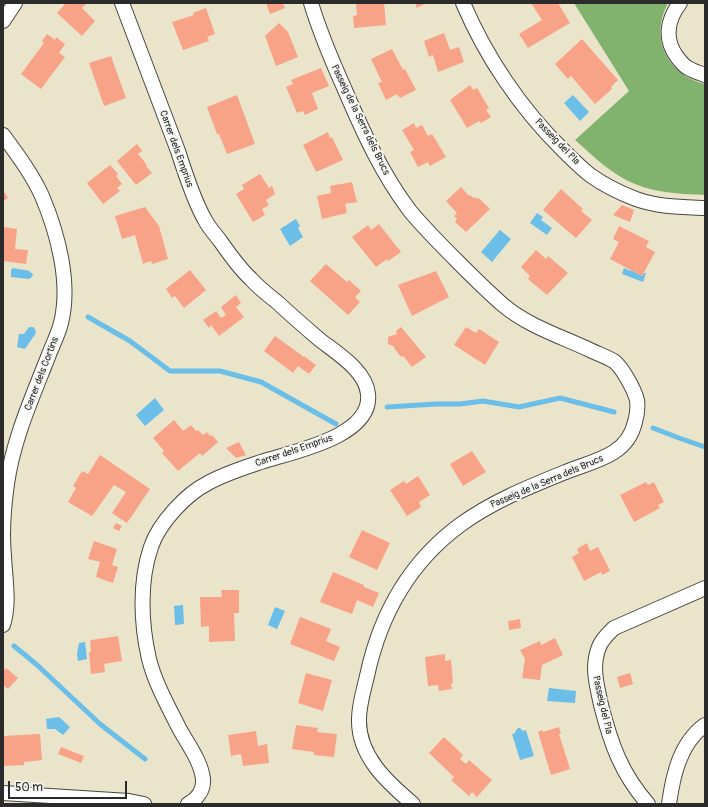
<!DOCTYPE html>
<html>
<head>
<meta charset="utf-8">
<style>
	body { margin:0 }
	#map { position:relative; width:708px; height:807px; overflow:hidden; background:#eae5ca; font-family:Pangolin,sans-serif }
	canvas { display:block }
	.frame { position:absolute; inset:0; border:4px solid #2b2b2b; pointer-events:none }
	.scale { position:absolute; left:8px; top:781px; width:119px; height:18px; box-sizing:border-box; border:2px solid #2b2b2b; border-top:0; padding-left:5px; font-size:12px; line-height:14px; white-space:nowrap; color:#2b2b2b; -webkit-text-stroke:3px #f6f6f2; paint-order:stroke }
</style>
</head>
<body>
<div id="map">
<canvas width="708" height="807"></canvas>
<div class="frame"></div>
<div class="scale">50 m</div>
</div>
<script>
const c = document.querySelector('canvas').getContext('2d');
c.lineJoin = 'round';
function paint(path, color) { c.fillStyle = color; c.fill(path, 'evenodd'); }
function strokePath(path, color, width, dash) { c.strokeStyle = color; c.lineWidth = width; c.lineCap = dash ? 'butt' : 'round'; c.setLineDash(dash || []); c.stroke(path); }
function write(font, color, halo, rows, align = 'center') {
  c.font = font + ' Pangolin,sans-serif'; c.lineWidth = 4; c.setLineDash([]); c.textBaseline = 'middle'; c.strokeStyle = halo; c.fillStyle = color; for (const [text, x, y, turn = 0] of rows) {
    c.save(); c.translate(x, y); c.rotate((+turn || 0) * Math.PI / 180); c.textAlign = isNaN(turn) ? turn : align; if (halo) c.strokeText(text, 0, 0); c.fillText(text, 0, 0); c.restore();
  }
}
const forest = new Path2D(`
	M574 3H668C649 38 667 75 705 84V195C682 194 656 193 635 184 612 175 593 156 575 140L629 91Z`);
const water = new Path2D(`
	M573 95 589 112 580 121 564 103Z
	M537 213 543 217 541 220 552 228 547 235 530 223Z
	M296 219 300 226 298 228 303 237 290 246 280 229Z
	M500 230 511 239 492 262 481 252Z
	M13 268 30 271V272L33 274 32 277 29 279 11 277V270Z
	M624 268 631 271V270L642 276 644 273H646L643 282 622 274Z
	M29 327H33L35 329 36 333 25 349 17 347 19 334H24Z
	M155 398 164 410 145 426 136 415Z
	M183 605 184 624 175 625 174 606Z
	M275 607 285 611 277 629 268 625Z
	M85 642 87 659 78 661 77 654 79 643Z
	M549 688 576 691 575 703 547 701Z
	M59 717 70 727 63 735 55 729H47L46 719Z
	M518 728H520L523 731 526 730 534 756 520 760 512 734 515 733 516 730Z`);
const stream = new Path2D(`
	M88 317 130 341 170 371H220L261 382 336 424
	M387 407 437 404H460L483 401 519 407 560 398 614 412
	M653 428 679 438 705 447
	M14 646 36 664 100 724 145 759`);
const building = new Path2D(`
	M66 3H87L82 8 95 21 82 36 57 13Z
	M266 3H283L285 8 270 14Z
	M356 3H384L386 25 354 28 353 16 357 15Z
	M415 3H426L417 8Z
	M531 3H558L570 23 528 48 519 34 542 20Z
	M206 8 215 34 207 37 209 41 183 50 172 22 194 15 193 13Z
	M279 23 288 32 298 57 276 66 265 36Z
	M444 33 450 50 459 47 464 62 438 72 433 55 429 57 424 41Z
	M47 34 55 40 56 37 65 44 59 53 65 57 41 89 21 74 44 43 42 41Z
	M582 39 618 80 611 87 612 89 595 104 571 76 568 79 555 64Z
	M392 49 403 70 405 69 416 90 400 98 397 94 386 100 378 83 382 82 371 59Z
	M111 56 126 98 104 106 89 63Z
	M321 68 329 86 312 93 318 109 305 115 303 111 297 113 286 87 293 84 291 80Z
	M470 85 473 90 477 88 489 108 486 110 491 117 481 123 479 121 467 128 450 100Z
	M237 95 255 144 227 154 219 134H217L207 107Z
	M414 123 416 128 422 125 428 136 432 134 446 157 430 166 428 162 418 167 410 152 414 150 402 130Z
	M328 132 330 138 332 137 343 160 316 172 303 145Z
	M137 144 142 151 138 154 147 165 146 166 152 173 136 185 117 161Z
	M110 165 118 174 116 176 122 184 117 188 120 191 103 204 87 183Z
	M260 174 269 188 272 186 275 194 266 200 269 205 262 209 265 215 253 222 236 194 244 189 242 185Z
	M352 182 357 202 345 204 347 213 322 219 317 196 331 193 330 186Z
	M461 187 469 196 470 195 472 197 480 199 490 209 466 232 455 222 457 219 454 216 457 213 446 201Z
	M561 189 583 209 581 211 592 220 576 238 543 210Z
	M3 190 8 198 3 201Z
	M622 205 634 210 630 222 613 215Z
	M145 207 159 226 168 259 152 264 151 261 143 264 135 235 122 239 115 216Z
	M379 224 401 252 388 261 387 259 376 267 352 237 368 225 371 230Z
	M619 226 649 241 646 247 655 252 642 276 610 259 619 242 613 239Z
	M3 227 17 229 15 249 28 250 26 264 3 261Z
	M536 250 546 259 548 256 568 273 547 295 528 279 530 276 521 267Z
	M326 264 347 282 349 280 361 291 355 297 360 302 348 315 310 281Z
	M190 270 206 290 184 308 175 296 172 298 166 289Z
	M436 271 449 297 412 316 398 285Z
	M236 295 241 303 236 307 244 317 219 336 211 325 209 328 203 320 216 311 221 318 226 315 221 307Z
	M401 327 426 357 412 367 403 356 401 357 394 348 395 347 388 344V337L397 334 396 331Z
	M466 327 476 333 479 329 499 342 485 365 454 345Z
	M275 336 304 357V356L316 365 309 374 298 366 293 373 264 351Z
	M174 420 183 431 191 425 196 431 198 430 203 435 207 432 210 436 212 435 218 442 202 456 200 453 178 471 162 453 164 451 153 438Z
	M239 442 246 455 236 458 226 448Z
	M472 451 486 472 463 486 450 464Z
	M100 455 150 489 127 523 112 513 126 492 114 485 92 516 68 502 76 488 73 486 82 471 88 474Z
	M418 476 430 495 419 502 421 507 407 516 390 490 404 481 406 484Z
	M646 482 648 485 654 482 664 502 658 505 660 508 634 522 620 495Z
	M116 523 122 526 119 531 113 528Z
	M362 530 390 543 377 570 349 557Z
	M94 541 117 549 112 565 118 567 113 583 96 577 100 562 88 559Z
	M587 543 590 551 598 547 610 571 602 575 601 572 584 581 572 557 579 553 577 549Z
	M333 572 364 585V587L379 593 373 607 357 600 352 614 320 602Z
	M221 590H239V613H234L235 641 209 642V626L201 627 200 597H222Z
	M300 617 331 629 326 641 340 647 334 661 290 644Z
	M520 619 521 628 509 630 508 621Z
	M118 636 122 661 104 664 105 672 91 674 89 652H91L90 641H91V640Z
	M555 638 563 655 542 665 540 680 522 678 525 659 520 650 540 641 541 645Z
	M445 654V661L451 660 453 683 451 684 452 689 439 691 438 685 428 686 425 657Z
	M6 668 18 678 8 689 3 685V672Z
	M306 673 332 680 323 711 298 703Z
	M630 673 633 684 620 688 617 677Z
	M296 725 318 728 317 732 337 734 334 757 314 755V752L292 749Z
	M559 727 561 734H559L570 769 551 775 538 732 542 730 543 732Z
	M256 731 258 746 267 744 269 763 243 766 241 754 231 756 228 735Z
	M40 734 42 760 24 762V765L3 766V736Z
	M444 737 463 755 460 759 466 764 469 760 492 780 477 797 472 792 469 796 451 780 454 777 429 753Z
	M61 747 84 756 81 763 58 754Z`);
const minor = new Path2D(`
	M122 3 178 151C185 173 194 201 205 220 209 228 216 235 221 242 230 255 239 268 251 279 259 288 268 295 277 302 291 315 306 328 320 340 337 353 366 371 368 394 373 437 291 452 261 462 243 468 224 474 208 483 186 494 159 523 151 547 139 582 141 624 149 659 155 683 168 706 179 728 187 743 201 761 203 779 204 790 197 799 188 804
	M311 3C320 33 332 61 345 90 363 132 382 174 410 211 425 229 442 246 459 263 473 277 487 291 503 305 528 326 560 336 590 350 598 354 608 357 615 362 623 369 634 389 637 400 638 407 637 415 635 422 632 435 625 445 614 452 600 461 583 465 568 471 531 486 493 501 460 525 410 562 380 615 367 676 364 689 359 705 359 719 358 756 387 782 413 804
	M463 3C486 57 521 109 563 150 572 159 581 168 590 175 604 185 620 193 636 199 658 207 682 207 705 208
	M680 3C667 20 664 39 677 57 680 61 684 66 688 68 693 71 699 73 705 75
	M3 21 15 3
	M3 135C17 154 32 174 42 196 58 234 71 283 61 323 58 335 52 346 48 357 32 398 13 440 7 484 4 505 2 535 4 556 5 579 10 603 3 625
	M3 793 129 801 144 804
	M648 804C621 773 611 744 601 705 597 685 591 667 599 647 602 639 608 634 614 628L705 588
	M669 804C673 775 680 743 705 725`);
const streetNames = [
	["Passeig de la Serra dels Brucs",360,120,64],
	["Passeig del Pla",557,142,46],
	["Carrer dels Emprius",176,149,70],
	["Carrer dels Cortins",42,374,-69],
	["Carrer dels Emprius",294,451,-19],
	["Passeig de la Serra dels Brucs",547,482,-23],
	["Passeig del Pla",602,705,77]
];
paint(forest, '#81b36e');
paint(water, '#6bbee7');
strokePath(stream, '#6bbee7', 5);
paint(building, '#f8a288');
strokePath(minor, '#484743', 16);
strokePath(minor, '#fff', 14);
write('10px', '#2b2b2b', '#f6f6f2', streetNames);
</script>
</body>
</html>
